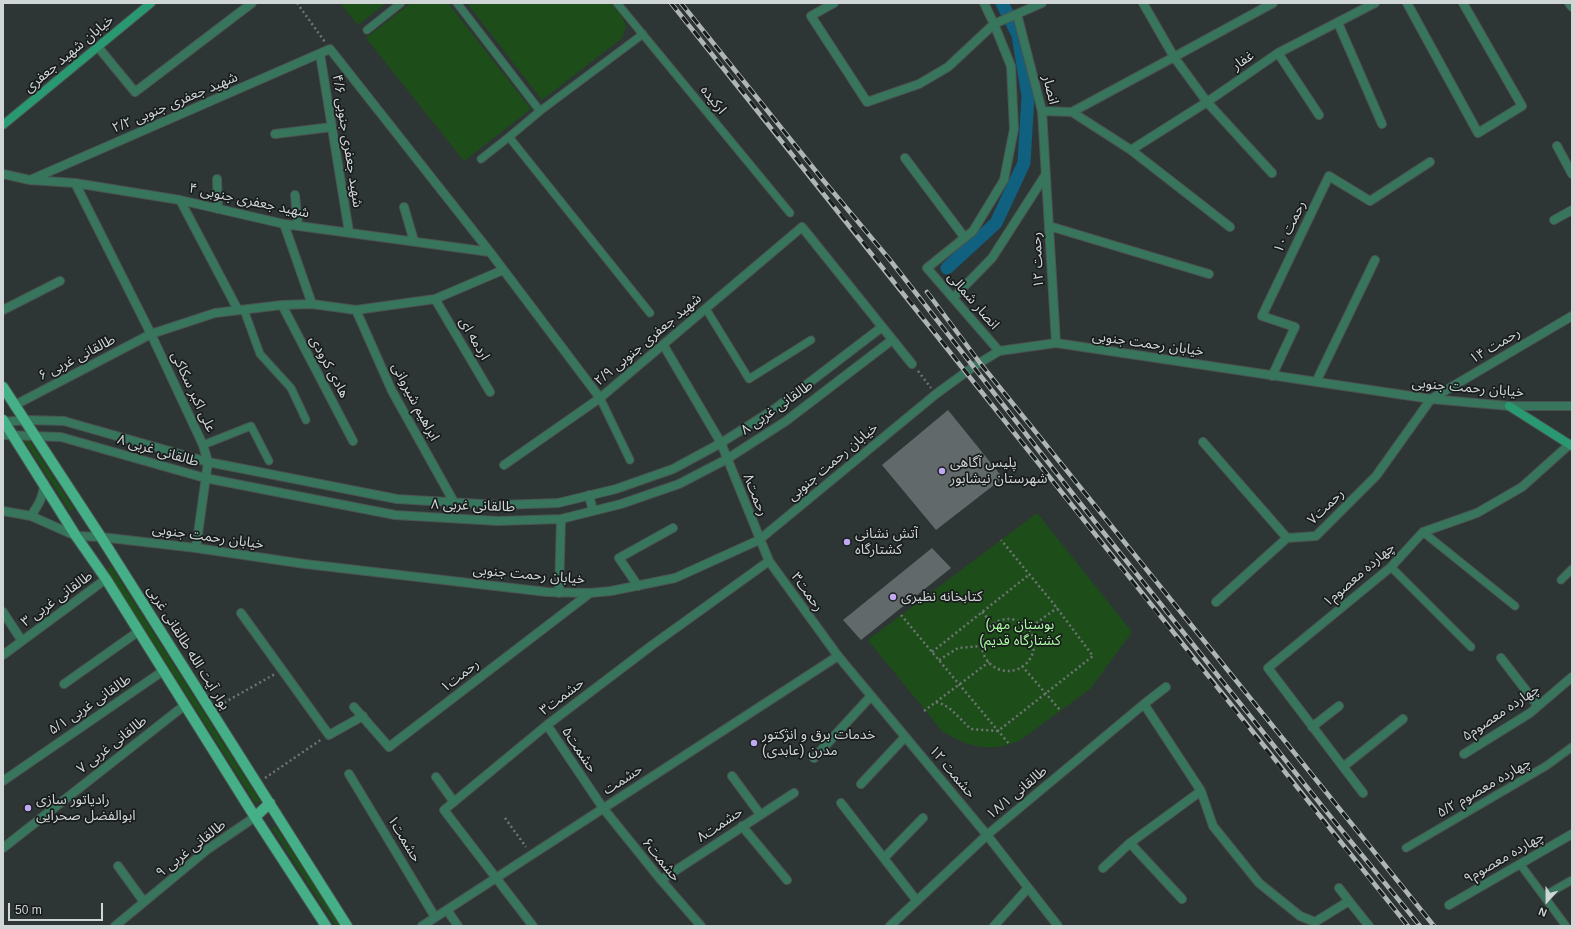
<!DOCTYPE html>
<html>
<head>
<meta charset="utf-8">
<style>
	body { margin:0 }
	#map { position:relative; width:1575px; height:929px; overflow:hidden; background:#2e3635; font-family:Helvetica,sans-serif }
	canvas { display:block }
	.frame { position:absolute; inset:0; border:4px solid #d0d5d5; pointer-events:none }
	.north { position:absolute; left:1527px; top:881px; width:40px; height:40px; -webkit-text-stroke:3px #191c1c; paint-order:stroke; rotate:201deg; font-size:11px; font-weight:700; line-height:16px; text-align:center; color:#d0d5d5 }
	.north::after { content:''; display:block; margin:auto; width:14px; height:18px; background:#d0d5d5; clip-path:polygon(50% 0,100% 100%,50% 72%,0 100%) }
	.scale { position:absolute; left:8px; top:903px; width:95px; height:18px; box-sizing:border-box; border:2px solid #d0d5d5; border-top:0; padding-left:5px; font-size:12px; line-height:14px; white-space:nowrap; color:#d0d5d5; -webkit-text-stroke:3px #191c1c; paint-order:stroke }
</style>
</head>
<body>
<div id="map">
<canvas width="1575" height="929"></canvas>
<div class="frame"></div>
<div class="north">N</div>
<div class="scale">50 m</div>
</div>
<script>
const c = document.querySelector('canvas').getContext('2d');
c.lineJoin = 'round';
function paint(path, color) { c.fillStyle = color; c.fill(path, 'evenodd'); }
function strokePath(path, color, width, dash) { c.strokeStyle = color; c.lineWidth = width; c.lineCap = dash ? 'butt' : 'round'; c.setLineDash(dash || []); c.stroke(path); }
function write(font, color, halo, rows, align = 'center') {
  c.font = font + ' Helvetica,"Noto Sans Arabic",sans-serif'; c.lineWidth = 3.5; c.setLineDash([]); c.textBaseline = 'middle'; c.strokeStyle = halo; c.fillStyle = color; for (const [text, x, y, turn = 0] of rows) {
    c.save(); c.translate(x, y); c.rotate((+turn || 0) * Math.PI / 180); c.textAlign = isNaN(turn) ? turn : align; if (halo) c.strokeText(text, 0, 0); c.fillText(text, 0, 0); c.restore();
  }
}
const green = new Path2D(`
	M340 3H386L358 25Z
	M411 3H448L531 109 464 161 366 38Z
	M467 3H611L621 15 626 26 622 38 542 100Z
	M24 440H29L74 509 70 511Z
	M1037 513 1132 632 1090 689 1022 739C994 754 967 747 942 731L868 640Z
	M111 566 260 801 256 804 107 570Z
	M275 826 341 926H336L272 828Z`);
const canal = new Path2D(`
	M947 268 996 223 1024 163 1028 96 1018 35 1002 3`);
const building = new Path2D(`
	M948 410 1003 478 936 530 882 465Z
	M932 548 951 568 861 640 843 620Z`);
const path = new Path2D(`
	M297 3 325 42
	M918 371 931 388
	M982 612 993 624
	M901 615 1010 745
	M982 645a26 26 0 1 1 52 0a26 26 0 1 1-52 0Z
	M1028 629 1057 608
	M932 652 1030 574
	M939 660 958 648 982 646
	M1022 666 1060 710
	M936 702C952 706 959 719 971 729L998 731 1093 656 1053 603 1001 540
	M220 705 275 674
	M924 711 989 662
	M265 778 322 739
	M505 818 526 847`);
const service = new Path2D(`
	M457 3 540 111 643 34
	M617 3 790 213
	M367 30 401 3
	M540 111 509 137 650 313
	M481 159 509 137
	M706 309 749 379 811 340
	M244 310 260 354 291 388 306 420
	M600 398 630 460
	M203 445 251 426 269 461
	M1423 532 1515 606
	M1391 567 1471 647
	M1561 580 1572 569
	M1406 848 1546 766 1572 747
	M1520 864 1566 926
	M1544 896 1572 880`);
const minor = new Path2D(`
	M834 3 811 16 867 102 919 84 948 67 994 24 1042 3
	M984 3 994 24 1011 66 1014 129 1004 180 973 231 927 268 999 351
	M1143 3 1174 57 1273 3
	M1407 3 1478 133 1522 106 1463 3
	M1569 3 1572 7
	M1017 14 1042 111 1056 343
	M1338 23 1382 124
	M98 47 135 92 252 3
	M1278 53 1319 115
	M320 54 349 232
	M1042 111 1072 112 1131 150 1230 227
	M1072 112 1174 57 1207 102 1272 173
	M275 134 332 127
	M1557 146 1572 174
	M1131 150 1207 102 1278 53 1375 3
	M905 158 965 238
	M3 174 30 180 75 183 180 200 284 224 490 252
	M217 179 218 209
	M30 180 330 49 490 252 600 398
	M75 183 151 334 203 445 208 462 196 548
	M295 195 298 226
	M180 200 238 310
	M404 207 414 241
	M1554 220 1572 210
	M284 224 312 304
	M1049 226 1209 274
	M953 298 992 258 1046 174
	M435 299 490 392
	M282 305 353 441
	M3 310 60 281
	M356 310 392 391 455 504
	M664 346 721 443 769 561 838 656 987 835 1058 926
	M1272 376 1295 327 1262 316 1329 176 1370 201 1430 162
	M1316 382 1375 260
	M15 405 151 334 215 313 282 305 312 304 356 310 435 299 503 270
	M3 422 26 420 64 421 208 462 397 499 498 505 558 503 616 489 673 469 721 443 776 408 882 327
	M3 435 61 437 205 478 395 515 498 521 561 519 621 504 679 484 727 459 786 421 892 340
	M1203 442 1287 538
	M504 465 600 398 802 227 912 364
	M589 495 593 511
	M638 586 619 558 673 528
	M559 593 561 519
	M1216 602 1287 538 1316 536 1376 476 1431 399 1572 316
	M3 612 22 641
	M241 613 329 735 363 716
	M3 655 106 579
	M1501 658 1538 706
	M64 684 139 631
	M1144 704 1201 791 1213 826 1259 883 1300 916 1315 922 1349 901 1339 888
	M354 707 389 747 590 593
	M547 725 603 808 661 880 701 926
	M1312 727 1339 706
	M1464 754 1530 713 1572 677
	M814 758 871 696
	M1343 767 1403 719
	M349 774 435 917
	M732 776 760 814
	M436 777 454 802
	M3 781 163 671
	M861 784 905 737
	M1363 793 1268 668 1391 567 1423 532 1477 513 1522 487 1570 444
	M841 803 917 901
	M742 826 787 880
	M3 848 185 705
	M885 857 923 818
	M118 866 144 902
	M1103 868 1130 843
	M661 880 794 793
	M1182 899 1130 843 1201 791
	M1349 901 1369 926
	M1449 905 1572 834
	M447 910 458 926
	M115 926 208 849 255 817
	M533 926 444 810 547 725 651 646 769 561
	M890 926 987 835 1144 704 1166 687
	M994 926 1028 888`);
const tertiary = new Path2D(`
	M3 511 31 516 76 536 101 537 196 548 305 564 547 592 590 593 611 591 675 578 759 540 936 394 973 367 999 351 1056 343 1431 399 1509 406H1572
	M31 516C38 505 44 497 44 483
	M422 926 838 656`);
const secondary = new Path2D(`
	M3 125 151 3
	M1509 406 1572 446`);
const primary = new Path2D(`
	M3 387 101 537 347 926
	M3 420 76 536 106 579 255 817 326 926
	M255 817 270 803`);
const rail = new Path2D(`
	M671 3C919 309 1160 620 1408 926
	M681 3 823 180 890 260 1076 498 1330 816 1420 926
	M927 292 980 363 1434 926`);
const markers = [
	[942,471,4,"#c1a8f3"],
	[847,542,4,"#c1a8f3"],
	[893,597,4,"#c1a8f3"],
	[754,743,4,"#c1a8f3"],
	[28,808,4,"#c1a8f3"]
];
const streetNames = [
	["خیابان شهید جعفری",69,54,-40],
	["غفار",1243,61,-35],
	["انصار",1050,90,76],
	["ارکیده",713,100,51],
	["شهید جعفری جنوبی ۲/۲",175,103,-23],
	["شهید جعفری جنوبی ۴/۶",347,141,81],
	["شهید جعفری جنوبی ۴",249,201,12],
	["رحمت ۱۰",1290,227,-64],
	["رحمت ۱۲",1038,260,-93],
	["انصار شمالی",973,301,49],
	["اردمه ای",474,339,60],
	["شهید جعفری جنوبی ۲/۹",648,340,-40],
	["خیابان رحمت جنوبی",1148,344,8],
	["رحمت ۱۴",1495,346,-31],
	["طالقانی غربی ۶",77,358,-27],
	["هادی کرودی",329,367,62],
	["خیابان رحمت جنوبی",1468,388,5],
	["علی اکبر سکاکی",193,392,65],
	["ابراهیم شیروانی",415,402,62],
	["طالقانی غربی ۸",777,408,-35],
	["طالقانی غربی ۸",158,451,16],
	["خیابان رحمت جنوبی",833,462,-40],
	["رحمت۸",755,495,68],
	["طالقانی غربی ۸",473,506,2],
	["رحمت۷",1326,507,-44],
	["خیابان رحمت جنوبی",208,537,8],
	["خیابان رحمت جنوبی",529,575,5],
	["چهارده معصوم۱",1359,575,-41],
	["رحمت۳",807,592,54],
	["طالقانی غربی ۳",57,599,-36],
	["بوار آیت الله طالقانی غربی",188,648,58],
	["رحمت۱",460,676,-38],
	["حشمت۳",562,697,-37],
	["طالقانی غربی ۵/۱",90,705,-34],
	["چهارده معصوم۵",1501,713,-34],
	["طالقانی غربی ۷",112,745,-38],
	["حشمت۵",579,750,56],
	["حشمت ۱۲",952,772,50],
	["حشمت",623,780,-33],
	["چهارده معصوم ۵/۲",1484,788,-30],
	["طالقانی ۱۸/۱",1017,793,-40],
	["حشمت۸",720,825,-34],
	["حشمت۱",404,839,59],
	["طالقانی غربی ۹",191,849,-38],
	["چهارده معصوم۹",1504,858,-30],
	["حشمت۶",661,860,51]
];
const poiNames = [
	["پلیس آگاهی",950,463],
	["شهرستان نیشابور",950,479],
	["آتش نشانی",855,534],
	["کشتارگاه",855,550],
	["کتابخانه نظیری",901,597],
	["خدمات برق و انژکتور",762,735],
	["مدرن (عابدی)",762,751],
	["رادیاتور سازی",36,800],
	["ابوالفضل صحرایی",36,816]
];
const parkNames = [
	["(بوستان مهر",1020,625],
	["(کشتارگاه قدیم",1020,641]
];
paint(green, '#1d4e19');
strokePath(canal, '#106080', 13);
paint(building, '#61696b');
strokePath(service, '#4b5352', 9);
strokePath(minor, '#4b5352', 10);
strokePath(tertiary, '#4b5352', 10);
strokePath(secondary, '#4b5352', 10);
strokePath(primary, '#4b5352', 12);
strokePath(path, '#6e7574', 2.5, [2, 3]);
strokePath(service, '#37755c', 7);
strokePath(minor, '#37755c', 8);
strokePath(tertiary, '#37755c', 8);
strokePath(secondary, '#299971', 8);
strokePath(primary, '#45af87', 10);
strokePath(rail, '#afb4b4', 4.5);
strokePath(rail, '#191c1c', 3, [9]);
for (const [x, y, r, color] of markers) { const dot = new Path2D(); dot.arc(x, y, r, 0, 2 * Math.PI); c.fillStyle = color; c.fill(dot); strokePath(dot, '#191c1c', 1.5); }
write('14px', '#d0d5d5', '#191c1c', streetNames);
write('14px', '#d0d5d5', '#191c1c', poiNames, 'left');
write('14px', '#aafaa2', '#191c1c', parkNames);
</script>
</body>
</html>
